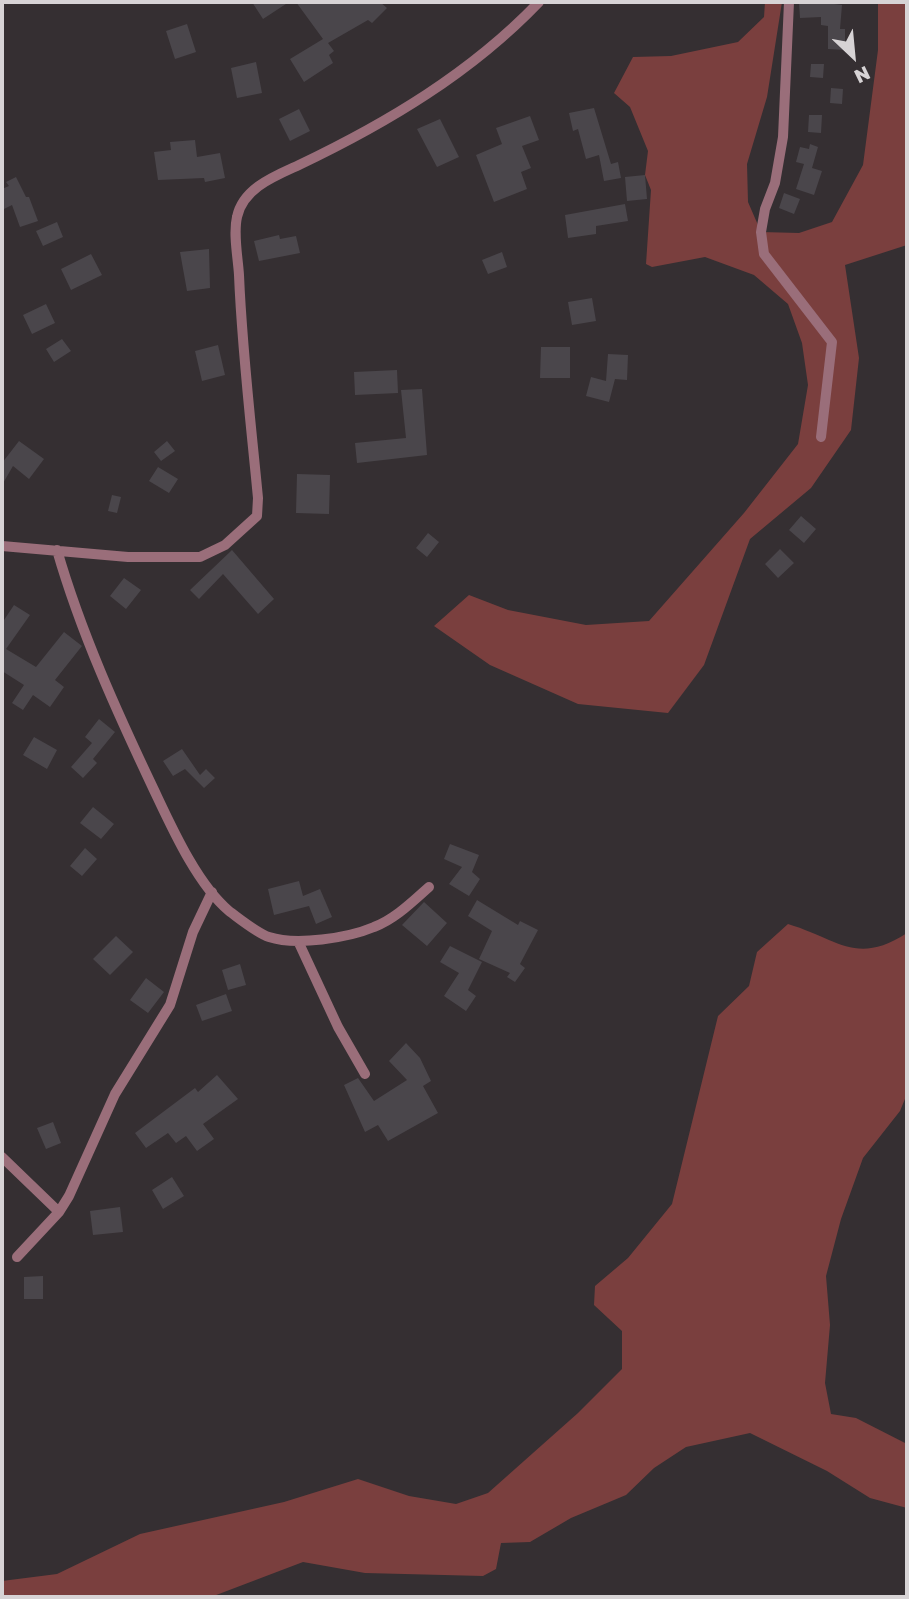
<!DOCTYPE html>
<html>
<head>
<meta charset="utf-8">
<style>
	body { margin:0 }
	#map { position:relative; width:909px; height:1599px; overflow:hidden; background:#352f32; font-family:"Golos Text",sans-serif }
	canvas { display:block }
	.frame { position:absolute; inset:0; border:4px solid #d7d3d5; pointer-events:none }
	.north { position:absolute; left:818px; top:21px; width:70px; height:70px; -webkit-text-stroke:5px #352f32; paint-order:stroke; rotate:154deg; font-size:19px; font-weight:700; line-height:28px; text-align:center; color:#d7d3d5 }
	.north::after { content:''; display:block; margin:auto; width:24px; height:32px; background:#d7d3d5; clip-path:polygon(50% 0,100% 100%,50% 72%,0 100%) }
</style>
</head>
<body>
<div id="map">
<canvas width="909" height="1599"></canvas>
<div class="frame"></div>
<div class="north">N</div>
</div>
<script>
const c = document.querySelector('canvas').getContext('2d');
c.lineJoin = 'round';
function paint(path, color) { c.fillStyle = color; c.fill(path, 'evenodd'); }
function strokePath(path, color, width, dash) { c.strokeStyle = color; c.lineWidth = width; c.lineCap = dash ? 'butt' : 'round'; c.setLineDash(dash || []); c.stroke(path); }
const green = new Path2D(`
	M765 2H782L767 97 747 164 748 202 761 232 799 233 832 222 863 165 878 50V2H907V245L845 265 859 358 851 430 811 488 750 539 704 665 668 713 578 704 490 665 434 626 469 595 508 610 586 625 649 621 744 513 798 444 808 385 802 343 788 304 754 275 705 257 652 267 646 264 651 190 645 175 648 151 630 107 614 93 633 57 671 56 738 42 764 17Z
	M788 924C838 939 856 966 907 933V1094L900 1111 863 1158 841 1219 826 1276 830 1325 825 1383 831 1414 856 1418 907 1444V1508L870 1498 827 1471 750 1433 686 1447 654 1468 626 1495 571 1518 530 1542 501 1543 496 1569 483 1576 365 1573 303 1562 211 1597H2V1581L57 1574 140 1534 284 1502 358 1479 409 1496 456 1504 488 1493 578 1413 622 1369V1331L594 1305 595 1286 628 1258 672 1204 718 1016 749 986 757 952Z`);
const building = new Path2D(`
	M252 2H289L263 19Z
	M296 2H380L387 8 372 23 368 20 328 43 334 51 329 55 333 63 304 82 290 59 323 39Z
	M819 2 842 5 840 29H845V50L828 49V26L821 25V17L800 18 799 3Z
	M187 24 196 52 175 59 166 31Z
	M256 62 262 93 237 98 231 68Z
	M811 64H824L823 78 810 77Z
	M831 88 843 89 842 104 830 103Z
	M594 108 611 164 618 162 621 178 604 181 599 155 586 159 578 129 573 131 569 113Z
	M299 109 310 131 290 141 279 119Z
	M809 115H822L821 133 808 132Z
	M530 116 539 140 522 146 531 168 521 172 527 189 494 202 476 155 502 144 496 128Z
	M440 119 459 157 437 167 417 129Z
	M195 140 197 157 220 153 225 178 205 182 204 178 158 180 154 152 171 150 170 142Z
	M810 144 818 147 812 168 822 171 814 195 796 189 804 164 796 162 800 147 809 149Z
	M645 175 647 199 627 201 625 177Z
	M16 177 26 197H29L38 221 20 227 12 205 2 210V189L9 186 6 182Z
	M784 193 800 199 794 214 779 208Z
	M625 204 628 221 596 226V234L568 238 565 215Z
	M57 222 63 237 43 246 36 231Z
	M279 235 280 239 296 236 300 253 259 261 254 241Z
	M209 249 210 288 187 291 180 252Z
	M502 252 507 267 488 274 482 260Z
	M91 254 102 275 71 290 61 269Z
	M592 298 596 321 572 325 568 302Z
	M46 304 55 323 32 334 23 315Z
	M62 339 71 351 54 362 46 349Z
	M218 345 225 375 202 381 195 351Z
	M541 347H570V378H540Z
	M608 354 628 355 627 380 615 379 609 402 586 396 591 377 606 381Z
	M397 370 398 393 355 395 354 372Z
	M422 389 427 455 357 463 355 443 406 438 401 390Z
	M19 441 44 459 29 479 13 466 2 485V463Z
	M167 441 175 451 161 461 154 452Z
	M158 467 178 479 169 493 149 481Z
	M297 474 330 475 329 514 296 513Z
	M112 495 121 497 117 513 108 511Z
	M801 516 816 529 804 543 789 530Z
	M428 533 439 542 427 557 416 548Z
	M780 549 794 563 778 578 765 564Z
	M232 550 274 599 258 614 223 574 199 599 190 590Z
	M124 578 141 590 126 609 110 596Z
	M14 605 30 615 6 649 36 667 64 632 82 646 55 680 64 687 50 707 33 695 23 710 12 703 24 685 2 671V623Z
	M99 719 115 732 93 759 97 763 83 778 71 767 92 743 85 737Z
	M34 737 57 750 47 769 23 755Z
	M182 749 200 775 206 769 215 778 204 788 185 769 173 776 163 761Z
	M93 807 114 824 101 839 80 823Z
	M450 844 479 855 472 872 480 879 469 896 449 884 462 867 444 859Z
	M85 848 97 859 82 876 70 866Z
	M299 881 303 896 320 889 332 917 316 924 309 906 274 915 268 889Z
	M477 900 518 925 520 921 538 930 520 964 525 968 515 982 507 977 510 973 479 959 492 931 468 916Z
	M424 902 447 923 427 946 402 925Z
	M116 936 133 952 110 975 93 959Z
	M450 946 482 962 468 990 476 996 466 1011 444 996 459 973 440 962Z
	M240 964 246 985 228 990 222 970Z
	M146 978 164 992 148 1013 130 1000Z
	M226 994 232 1011 202 1021 196 1005Z
	M406 1043 420 1058 431 1081 423 1086 438 1113 388 1141 378 1125 365 1132 344 1085 358 1078 374 1101 407 1080 389 1061Z
	M217 1075 238 1099 203 1124 214 1139 197 1151 186 1136 176 1143 168 1133 146 1148 135 1133 195 1088 198 1092Z
	M53 1122 61 1143 46 1149 37 1128Z
	M172 1177 184 1196 163 1209 152 1190Z
	M120 1207 123 1232 93 1235 90 1211Z
	M43 1276V1299H24V1277Z`);
const street = new Path2D(`
	M789 2 783 137 775 183 765 209 761 232 764 254 832 342 821 437
	M2 546 128 557H200L225 545 257 516 258 498C251 424 242 350 239 275 238 258 233 234 237 217 243 188 275 176 299 165 387 123 471 73 539 2
	M57 550C81 633 117 712 154 790 172 828 197 884 229 911 240 919 257 933 269 937 296 946 348 938 374 927 395 919 412 902 429 887
	M298 941 338 1027 365 1074
	M2 1157 59 1212
	M17 1257 59 1212 69 1196 115 1094 170 1005 193 932 212 892`);
paint(green, '#7a3f3e');
paint(building, '#4a464b');
strokePath(street, '#9a6e7a', 10);
</script>
</body>
</html>
